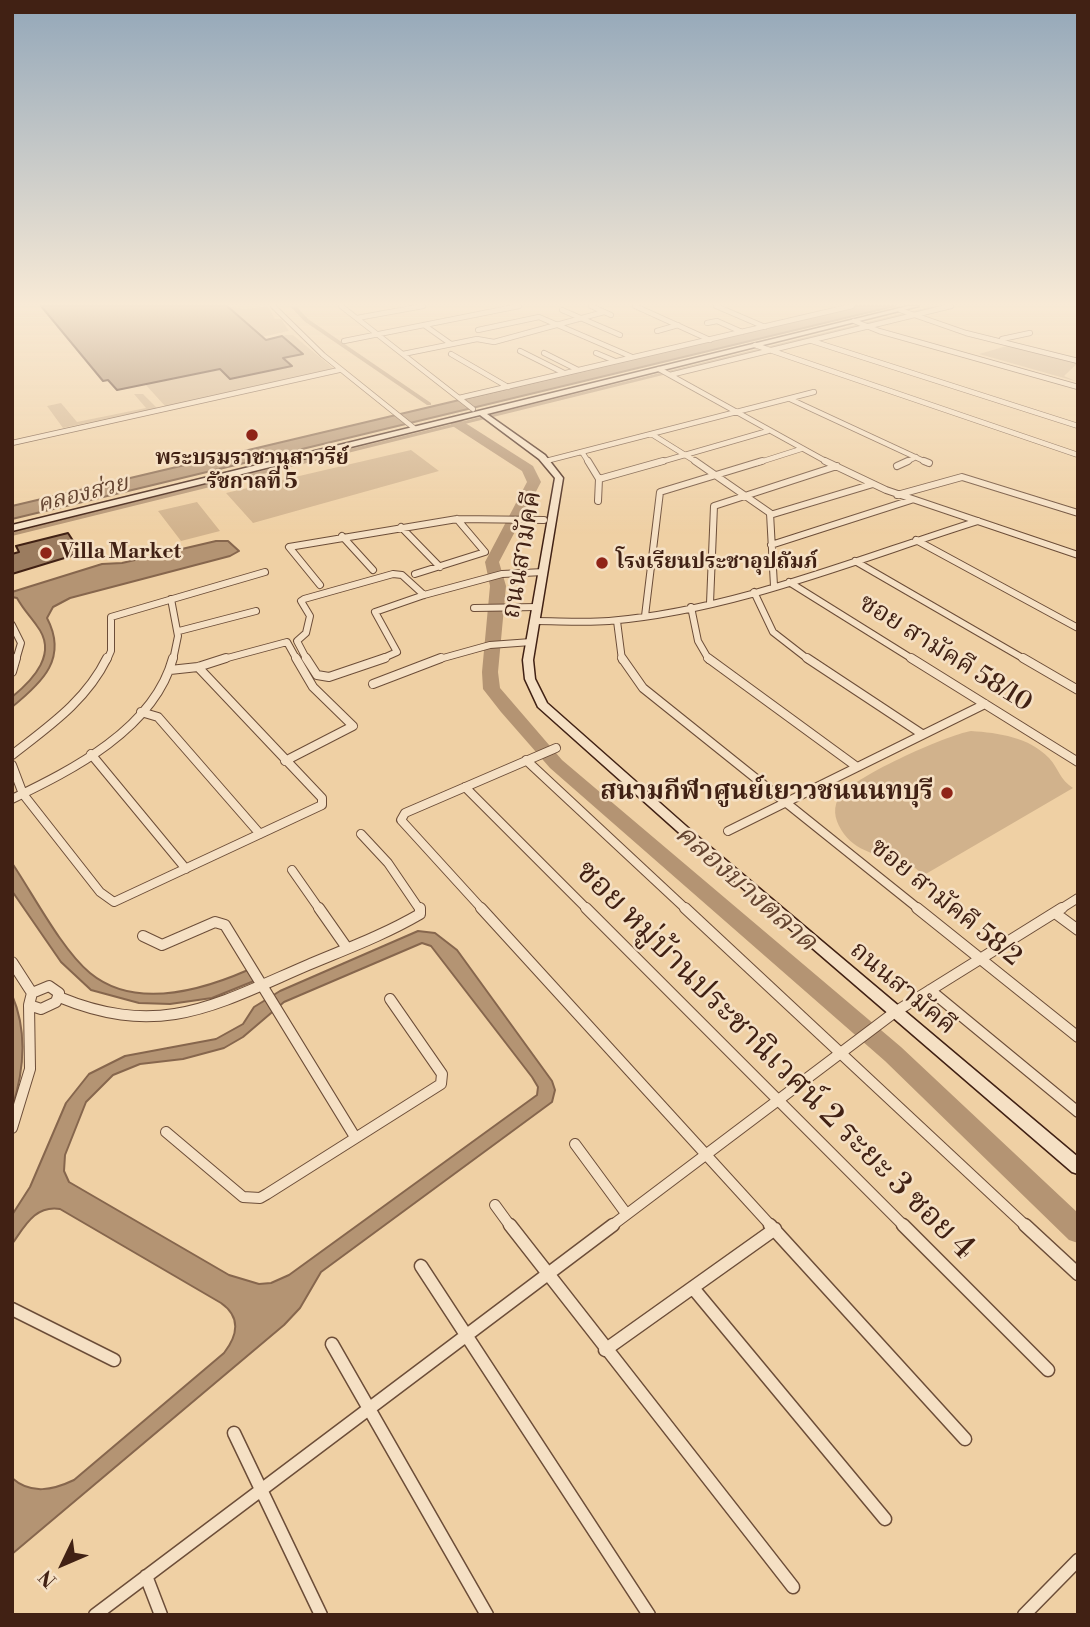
<!DOCTYPE html>
<html>
<head>
<meta charset="utf-8">
<style>
	body { margin:0 }
	#map { position:relative; width:1090px; height:1627px; overflow:hidden; background:#efd0a4; font-family:"Libre Bodoni",serif }
	canvas { display:block }
	.frame { position:absolute; inset:0; border:14px solid #412114; pointer-events:none }
	.north { position:absolute; left:28px; top:1529px; width:70px; height:70px; -webkit-text-stroke:5px #f5e0c4; paint-order:stroke; rotate:226deg; font-size:19px; font-weight:700; line-height:28px; text-align:center; color:#412114 }
	.north::after { content:''; display:block; margin:auto; width:24px; height:32px; background:#412114; clip-path:polygon(50% 0,100% 100%,50% 72%,0 100%) }
</style>
</head>
<body>
<div id="map">
<canvas width="1090" height="1627"></canvas>
<div class="frame"></div>
<div class="north">N</div>
</div>
<script>
const c = document.querySelector('canvas').getContext('2d');
c.lineJoin = 'round';
function paint(path, color) { c.fillStyle = color; c.fill(path, 'evenodd'); }
function strokePath(path, color, width, dash) { c.strokeStyle = color; c.lineWidth = width; c.lineCap = dash ? 'butt' : 'round'; c.setLineDash(dash || []); c.stroke(path); }
function write(font, color, halo, rows, align = 'center') {
  c.font = font + ' "Libre Bodoni","Noto Serif Thai",serif'; c.lineWidth = 5; c.setLineDash([]); c.textBaseline = 'middle'; c.strokeStyle = halo; c.fillStyle = color; for (const [text, x, y, turn = 0] of rows) {
    c.save(); c.translate(x, y); c.rotate((+turn || 0) * Math.PI / 180); c.textAlign = isNaN(turn) ? turn : align; if (halo) c.strokeText(text, 0, 0); c.fillText(text, 0, 0); c.restore();
  }
}
const green = new Path2D(`
	M227 306 245 309 268 306 275 319H281L289 331 262 337Z
	M286 335H293L333 368 332 370 172 406H165L145 384 302 354 282 336 265 339Z
	M1010 345 1078 363 1064 376 1078 382 979 354Z
	M134 394H143L157 408 63 428 47 406 61 403 77 422 146 408Z
	M411 450 439 471 253 523 226 493Z
	M197 502 220 531 181 541 158 511Z
	M971 731C999 733 1029 737 1049 758 1059 769 1060 780 1073 788L924 875C919 871 912 865 906 863 884 856 859 854 844 834 836 823 832 811 838 799 849 778 947 735 971 731Z`);
const water = new Path2D(`
	M856 306H895L12 519V506Z
	M216 541H228L239 551 230 556 70 598 53 607 47 618C68 658 43 682 12 707V697C34 679 58 653 37 626 30 616 23 609 17 598L12 597V592L102 564 122 563Z
	M12 863C33 894 62 950 90 973 135 1010 200 991 248 970L254 981 212 998 170 1004 139 1003 91 990 61 962 12 891Z
	M418 931 435 933 457 950 552 1081 555 1090 552 1102 321 1272 300 1308 284 1325 12 1554V1478C31 1495 53 1490 74 1480L224 1353C238 1335 241 1317 221 1303L60 1209C35 1205 25 1226 12 1244V1215L30 1187 66 1103 89 1074 125 1056 216 1039 243 1024 254 1007 280 991ZM422 943 431 946 532 1077 538 1087 537 1095 289 1275 271 1283 259 1284 229 1275 69 1182 64 1171 65 1155 86 1102 113 1075 140 1064 183 1059 224 1048 243 1037 284 1002Z
	M12 995C28 1032 24 1071 12 1108Z`);
const canal = new Path2D(`
	M290 306H296L308 319 431 403V405H427L304 321Z
	M933 306H942L12 536V532Z`);
const river = new Path2D(`
	M451 419H459L533 466 541 482 499 562 506 586 498 672 500 688 562 760 901 1047 1078 1213V1243L1069 1240 885 1061 550 768 501 712 483 689 482 672 490 586 485 562 527 482 522 471 451 425Z`);
const building = new Path2D(`
	M41 306H227L266 340 282 336 303 354 283 358 292 366 230 379 220 369 117 390 108 380 103 381Z
	M68 533 81 553 12 574V554L19 552 16 546Z`);
const minorFar4 = new Path2D(`
	M273 306 323 355 414 428
	M341 306 473 409
	M591 306 611 315
	M635 306 710 340
	M716 306 765 327
	M562 310 620 335
	M900 310 966 333 1078 361
	M357 318 423 306
	M854 321 879 331 1078 387
	M707 323 717 321 742 332
	M424 325 451 344
	M478 330 539 317 632 357
	M657 331 678 325
	M1002 339 1030 333
	M344 341 519 306
	M812 341 1078 426
	M755 345 1078 455
	M520 351 564 373
	M544 353 578 370
	M596 353 615 361
	M403 354 477 339 494 342 604 312
	M451 354 508 387
	M659 369 829 463
	M670 375 951 306
	M459 398 852 306
	M790 399 928 463
	M653 435 698 463
	M12 443 339 370
	M582 452 589 463
	M546 461 814 392
	M657 463 768 431
	M757 463 801 449
	M904 463 916 457`);
const minorFar3 = new Path2D(`
	M588 461 599 479 598 501
	M695 461 770 513 774 586
	M825 461 886 490 1078 555
	M924 461 929 463
	M897 466 908 461
	M599 479 663 461
	M897 495 962 477 1078 513
	M770 515 873 484
	M401 527 440 567
	M342 536 373 570
	M916 540 1078 628
	M771 545 911 500
	M855 561 1026 660
	M415 574 485 552 457 519
	M789 582 914 660
	M320 585 289 547 457 519 544 520
	M754 592 773 632 809 660
	M424 595 502 574 544 572
	M171 599 178 636 173 660
	M710 603 714 506 837 466
	M691 607 698 641 709 660
	M474 608 537 607
	M645 616 660 492 762 461
	M534 621C559 621 584 623 609 621 736 610 857 559 978 521
	M617 621 622 660
	M12 625 21 643 16 660
	M179 631 256 611
	M107 660 111 651V617L265 572
	M220 660 287 642 297 660
	M307 660 297 641 306 633 310 616 301 601 304 599 393 574 402 575 424 595
	M379 660 397 652 375 612 424 595
	M436 660 490 645 531 642`);
const minorFar2 = new Path2D(`
	M306 658 317 675 329 677 385 658
	M622 658 643 688 920 910
	M708 658 857 767
	M807 658 922 734
	M911 658 1078 762
	M1023 658 1078 690
	M170 670 198 667 226 658
	M12 672 16 658
	M373 684 441 658
	M141 712 158 717 260 834
	M91 754 186 869
	M12 755C49 726 86 701 107 658
	M526 760 687 910
	M285 761 353 726 313 687 296 658
	M12 765 23 794 100 892 114 902 322 805V798L198 667
	M465 787 588 910
	M12 799C72 770 154 729 173 658
	M728 831 985 704
	M361 834 388 863 420 910
	M292 870 320 910
	M483 910 401 820 405 813 556 748
	M1059 910 1078 898`);
const minorFar1 = new Path2D(`
	M319 908 347 948
	M481 908 772 1227
	M586 908 905 1227
	M685 908 1027 1227
	M917 908 1078 1037
	M1055 913 1078 930
	M143 936 162 945 215 922 225 925 355 1137
	M12 962 32 993
	M49 986 59 993 56 1002 41 1009 29 1005 32 993Z
	M930 990 1078 1112
	M59 997C161 1039 215 1005 308 965 346 949 384 935 420 914V908
	M12 1128 30 1069 29 1005
	M166 1132 243 1197 260 1198 267 1194 441 1084 442 1074 390 999
	M575 1144 625 1212
	M495 1205 511 1227
	M610 1227 895 1012 1062 908`);
const minor = new Path2D(`
	M510 1225 793 1587
	M770 1225 965 1439
	M903 1225 1048 1370
	M1025 1225 1078 1274
	M421 1266 649 1615
	M693 1288 885 1519
	M12 1309 114 1360
	M332 1344 487 1615
	M605 1350 775 1229
	M234 1433 321 1615
	M146 1576 161 1615
	M95 1615 613 1225
	M1024 1615 1078 1560`);
const secondary = new Path2D(`
	M908 306H919L487 414 545 455 563 478 533 660 535 679 547 703 703 841 1078 1157V1174L1072 1172 695 847 538 707 525 679 523 660 555 478 539 459 480 415 12 531V525Z`);
const markers = [
	[252,435,7,"#8f2418"],
	[46,553,7,"#8f2418"],
	[602,563,7,"#8f2418"],
	[947,793,7,"#8f2418"]
];
const farPoinames = [
	["พระบรมราชานุสาวรีย์",252,459,"center"],
	["รัชกาลที่ 5",252,483,"center"],
	["Villa Market",60,553],
	["โรงเรียนประชาอุปถัมภ์",616,563]
];
const farWaternames = [
	["คลองส่วย",83,495,-14]
];
const streetNames = [
	["ถนนสามัคคี",523,555,-80],
	["ซอย สามัคคี 58/10",945,654,32],
	["ซอย สามัคคี 58/2",945,903,39],
	["ถนนสามัคคี",902,989,40]
];
const poiNames = [
	["สนามกีฬาศูนย์เยาวชนนนทบุรี",933,793]
];
const waterNames = [
	["คลองบางตลาด",745,889,41]
];
const nearStreetnames = [
	["ซอย หมู่บ้านประชานิเวศน์ 2 ระยะ 3 ซอย 4",774,1061,45]
];
paint(green, '#d1b28c');
paint(water, '#b49473');
strokePath(water, '#86664d', 2);
paint(canal, '#b49473');
paint(river, '#b49473');
paint(building, '#9b7c5f');
strokePath(building, '#412114', 2);
strokePath(minorFar4, '#6c4d38', 6);
strokePath(minorFar3, '#6c4d38', 8);
strokePath(minorFar2, '#6c4d38', 10);
strokePath(minorFar1, '#6c4d38', 12);
strokePath(minor, '#6c4d38', 15);
strokePath(secondary, '#412114', 3);
strokePath(minorFar4, '#f5e0c4', 4.5);
strokePath(minorFar3, '#f5e0c4', 6);
strokePath(minorFar2, '#f5e0c4', 8);
strokePath(minorFar1, '#f5e0c4', 10);
strokePath(minor, '#f5e0c4', 12);
paint(secondary, '#f5e0c4');
const sky = c.createLinearGradient(0, 0, 0, 534);
sky.addColorStop(0, '#93a7b9');
sky.addColorStop(0.57, '#f8ead6');
sky.addColorStop(1, '#f8ead600');
c.fillStyle = sky;
c.fillRect(0, 0, 1090, 534);
for (const [x, y, r, color] of markers) { const dot = new Path2D(); dot.arc(x, y, r, 0, 2 * Math.PI); c.fillStyle = color; c.fill(dot); strokePath(dot, '#f5e0c4', 2.5); }
write('bold 21px', '#412114', '#f5e0c4', farPoinames, 'left');
write('italic 23px', '#644430', '#f5e0c4', farWaternames);
write('26px', '#412114', '#f5e0c4', streetNames);
write('bold 26px', '#412114', '#f5e0c4', poiNames, 'right');
write('italic 28px', '#644430', '#f5e0c4', waterNames);
write('32px', '#412114', '#f5e0c4', nearStreetnames);
</script>
</body>
</html>
